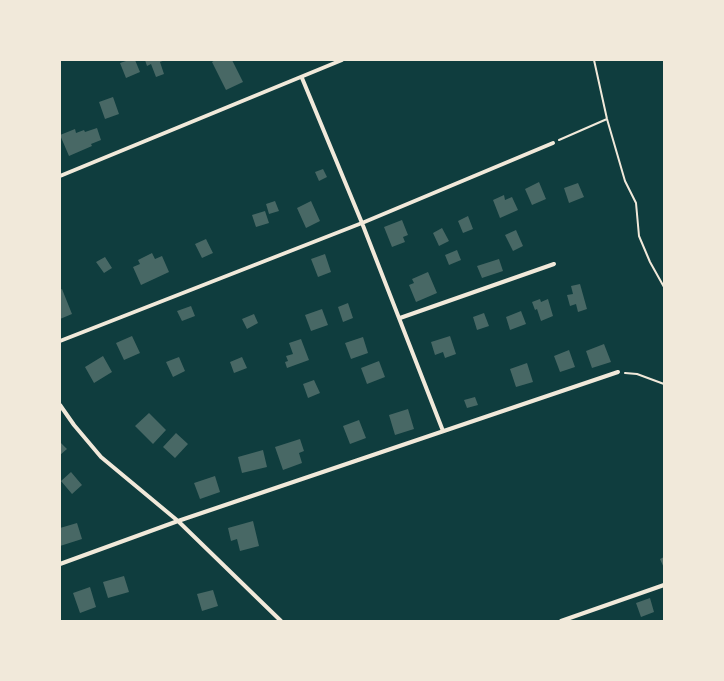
<!DOCTYPE html>
<html>
<head>
<meta charset="utf-8">
<style>
	body { margin:0 }
	#map { position:relative; width:724px; height:681px; overflow:hidden; background:#0f3d3e; font-family:Lato,sans-serif }
	canvas { display:block }
	.frame { position:absolute; inset:0; border:61px solid #f1e9da; pointer-events:none }
</style>
</head>
<body>
<div id="map">
<canvas width="724" height="681"></canvas>
<div class="frame"></div>
</div>
<script>
const c = document.querySelector('canvas').getContext('2d');
c.lineJoin = 'round';
function paint(path, color) { c.fillStyle = color; c.fill(path, 'evenodd'); }
function strokePath(path, color, width, dash) { c.strokeStyle = color; c.lineWidth = width; c.lineCap = dash ? 'butt' : 'round'; c.setLineDash(dash || []); c.stroke(path); }
const building = new Path2D(`
	M129 60H135L140 72 126 78 120 63Z
	M145 60H165L160 62 164 74 156 77 151 64 147 66Z
	M215 60H232L243 82 226 90 212 62Z
	M113 97 119 114 105 119 99 102Z
	M97 128 101 140 91 144 92 146 69 156 60 135 75 129 76 133 84 130 85 132Z
	M323 169 327 177 319 181 315 172Z
	M539 182 546 199 532 205 525 189Z
	M578 183 584 197 569 203 564 188Z
	M504 195 505 200 512 197 518 210 500 218 493 200Z
	M275 201 279 211 269 214 266 204Z
	M311 201 320 221 306 228 297 208Z
	M265 211 269 223 256 227 252 215Z
	M468 216 473 229 463 233 458 221Z
	M402 220 408 235 403 237 405 242 392 247 384 227Z
	M442 228 449 241 439 246 433 233Z
	M516 230 523 246 513 251 505 235Z
	M206 239 213 253 202 258 195 244Z
	M457 250 461 260 449 265 445 255Z
	M152 253 155 259 162 256 169 272 141 285 133 267 140 264 138 260Z
	M325 254 331 272 318 277 311 259Z
	M105 257 112 268 104 273 96 262Z
	M499 259 503 271 482 278 477 266Z
	M428 272 437 293 416 302 409 285 414 283 412 279Z
	M580 284 587 309 578 312 576 304 570 306 567 295 573 294 571 286Z
	M62 289 72 314 60 319V290Z
	M540 299 541 302 548 299 553 316 541 321 537 309 535 310 532 302Z
	M348 303 353 318 343 322 338 307Z
	M191 306 195 316 182 321 177 311Z
	M322 309 328 325 311 331 305 315Z
	M521 311 526 324 510 330 506 317Z
	M484 313 489 326 477 330 473 317Z
	M254 314 258 323 247 329 242 319Z
	M132 336 140 353 124 360 116 343Z
	M450 336 456 354 445 358 443 352 435 355 431 342Z
	M363 337 368 353 351 359 345 343Z
	M301 339 309 360 287 368 285 362 288 361 286 356 293 354 289 343Z
	M604 344 611 362 592 368 586 351Z
	M569 350 575 367 560 372 554 356Z
	M103 356 112 372 94 383 85 367Z
	M179 357 185 371 173 377 166 362Z
	M242 357 247 368 234 373 230 362Z
	M379 361 385 377 367 384 361 368Z
	M527 363 533 382 516 387 510 369Z
	M314 380 320 393 308 398 303 384Z
	M475 397 478 405 467 408 464 400Z
	M408 409 414 429 395 435 389 415Z
	M149 413 166 430 153 444 135 426Z
	M359 420 366 438 350 444 343 426Z
	M176 433 188 444 175 458 163 447Z
	M300 439 304 451 299 453 302 463 283 470 275 447Z
	M60 442 67 449 60 455Z
	M263 450 267 467 242 473 238 457Z
	M71 472 82 485 72 494 61 481Z
	M215 476 220 492 200 499 194 483Z
	M253 521 259 546 240 551 237 539 231 541 228 528Z
	M77 523 82 539 60 546V528Z
	M664 557V568L660 559Z
	M124 576 129 592 108 598 103 582Z
	M90 587 96 607 80 613 73 593Z
	M213 590 218 606 202 611 197 594Z
	M650 598 654 612 641 617 636 603Z`);
const path = new Path2D(`
	M594 60 607 119 625 181 636 203 639 236 650 262 664 287
	M559 140 607 119
	M625 373 637 374 664 384`);
const minor = new Path2D(`
	M302 78 362 223 443 431
	M60 176 342 60
	M400 318 554 264
	M60 341 362 223 553 143
	M60 405 74 425 101 457 178 521 281 621
	M60 564 178 521 618 372
	M561 621 664 585`);
paint(building, '#486865');
strokePath(path, '#f1e9da', 2);
strokePath(minor, '#f1e9da', 4);
</script>
</body>
</html>
